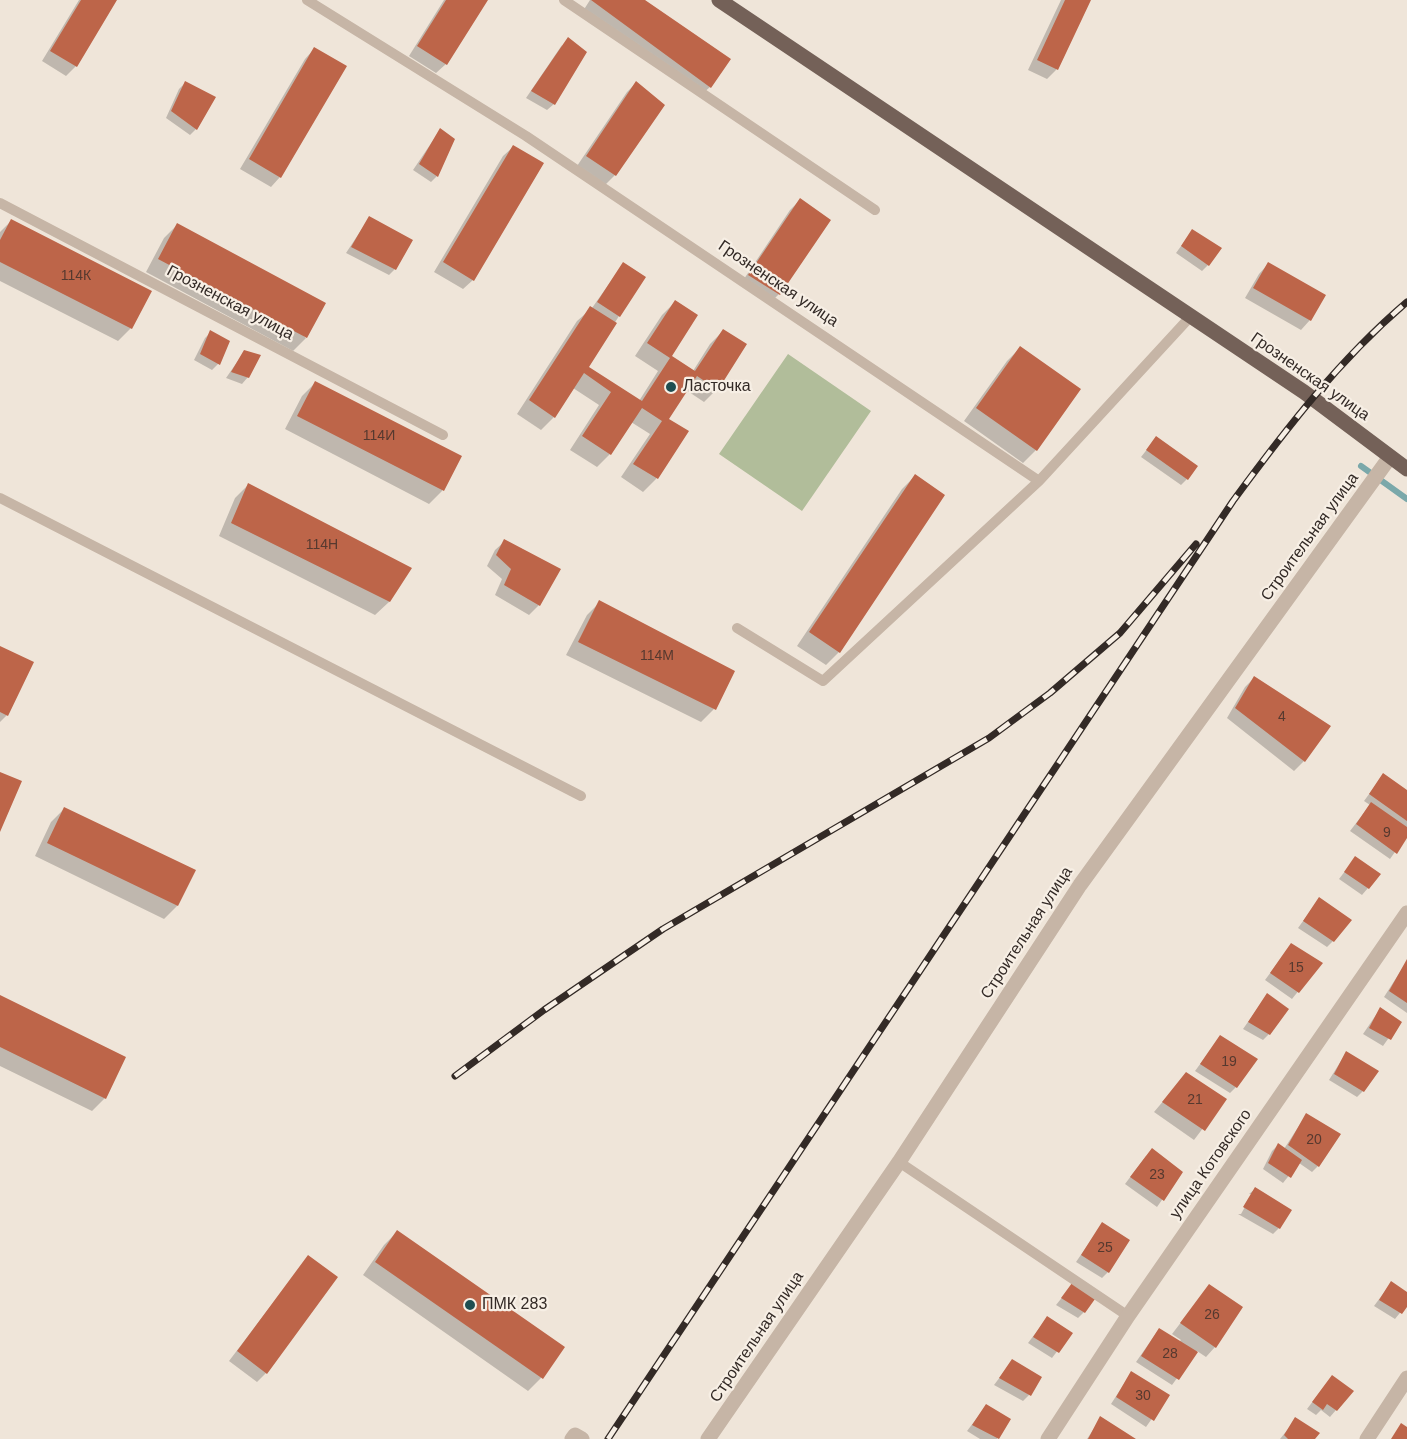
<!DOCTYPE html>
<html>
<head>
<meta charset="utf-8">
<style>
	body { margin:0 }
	canvas { display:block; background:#efe5d9 }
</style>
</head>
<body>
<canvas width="1407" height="1439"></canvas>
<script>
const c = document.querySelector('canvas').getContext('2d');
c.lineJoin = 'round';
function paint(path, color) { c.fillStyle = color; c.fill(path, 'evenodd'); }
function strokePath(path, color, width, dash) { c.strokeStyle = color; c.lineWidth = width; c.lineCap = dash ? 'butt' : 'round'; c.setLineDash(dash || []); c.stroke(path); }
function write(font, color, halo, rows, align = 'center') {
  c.font = font + ' Arial,sans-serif'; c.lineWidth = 4.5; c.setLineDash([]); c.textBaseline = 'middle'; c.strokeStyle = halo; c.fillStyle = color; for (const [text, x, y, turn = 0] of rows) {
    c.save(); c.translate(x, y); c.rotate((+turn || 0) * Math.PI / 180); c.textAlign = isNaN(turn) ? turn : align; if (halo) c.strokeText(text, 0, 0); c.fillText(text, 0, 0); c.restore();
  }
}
const green = new Path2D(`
	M788 354 871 411 802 511 719 454Z`);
const shadow = new Path2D(`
	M79 0H115L76 66 66 76 42 61Z
	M444 0H486L446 64 436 73 409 56Z
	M590 0H643L710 87 700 96 583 11Z
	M1061 0H1089L1056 70 1047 79 1028 70Z
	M562 45 554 104 547 110 526 98Z
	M314 49 280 177 271 187 240 169 305 59Z
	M185 83 196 129 190 135 166 118 179 89Z
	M636 83 615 175 605 185 577 166 627 92Z
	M440 130 453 139 437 176 431 182 413 170Z
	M513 147 473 280 463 289 434 272 503 156Z
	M800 200 779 294 769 304 740 285 790 210Z
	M369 218 395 269 389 275 346 253Z
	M11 221 131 328 118 341 0 281V232Z
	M177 225 306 338 293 351 146 272 164 238Z
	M1192 231 1208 265 1202 271 1176 253Z
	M623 264 619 316 587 367 639 401 658 371 635 356 662 315 675 302 670 356 693 371 710 344 723 331 717 389 704 402 686 390 667 419 687 432 656 479 643 492 621 477 650 434 631 422 610 454 597 467 570 450 599 405 573 388 554 417 541 430 517 414 577 321 592 308Z
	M1268 264 1310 320 1301 330 1245 298 1259 274Z
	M211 332 228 342 218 364 212 370 194 360 205 338Z
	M1020 348 1036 450 1023 463 964 421 1007 361Z
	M244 352 248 377 242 384 226 378Z
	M315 383 460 457 442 491 429 504 285 429 302 396Z
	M1156 438 1187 479 1181 485 1141 457Z
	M915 476 839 652 826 665 797 646 902 489Z
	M248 485 410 569 389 602 375 615 219 536 235 498Z
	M505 541 559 569 539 605 529 615 495 595 502 579 487 566 495 550Z
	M600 602 714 709 701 722 566 655 587 615Z
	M0 647 7 715 0 722Z
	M1254 678 1304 761 1294 771 1227 718 1245 687Z
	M1383 775 1407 791V835L1390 859 1350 831 1370 805 1364 801Z
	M64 809 194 871 177 906 164 919 35 856 51 822Z
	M1355 858 1368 888 1362 895 1339 879Z
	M1319 899 1333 941 1327 947 1298 928Z
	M1291 945 1320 964 1292 999 1265 980Z
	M1407 961V1013L1384 997Z
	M1267 995 1269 1034 1263 1040 1243 1029Z
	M0 997 105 1098 92 1111 0 1066Z
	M1380 1009 1400 1022 1383 1046 1363 1034Z
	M1220 1037 1236 1087 1230 1093 1195 1071Z
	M1346 1053 1363 1091 1357 1097 1329 1080Z
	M1186 1074 1225 1099 1194 1140 1154 1112Z
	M1306 1115 1318 1166 1312 1172 1299 1163 1283 1183 1263 1169 1272 1151 1278 1145 1284 1149Z
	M1146 1156 1181 1173 1157 1207 1125 1184Z
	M1255 1189 1279 1228 1273 1234 1238 1214H1241L1252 1194H1249Z
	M1102 1224 1108 1272 1102 1278 1076 1262Z
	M397 1232 562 1348 541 1378 528 1391 363 1275 384 1245Z
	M308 1257 266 1373 257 1382 229 1361Z
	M1391 1283 1407 1294V1304L1395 1319 1374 1306Z
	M1072 1285 1084 1312 1078 1318 1056 1305Z
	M1209 1286 1215 1347 1206 1357 1197 1351 1172 1385 1136 1362 1159 1329 1179 1342 1181 1340 1172 1334Z
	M1047 1318 1071 1333 1052 1358 1028 1343Z
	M1012 1361 1029 1395 1023 1401 994 1385Z
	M1131 1373 1168 1396 1146 1427 1111 1404Z
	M1326 1384 1336 1410 1330 1417 1321 1410 1316 1415 1307 1409Z
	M986 1406 1009 1420 997 1439H980L967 1431Z
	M1101 1418 1133 1439H1087Z
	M1296 1419 1313 1439H1280Z`);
const stream = new Path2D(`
	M1361 466 1407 499`);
const building = new Path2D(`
	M81 0H117L77 67 50 51Z
	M446 0H488L447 65 417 46Z
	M591 0H645L731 59 711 88Z
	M1065 0H1091L1058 70 1037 60Z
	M568 37 587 52 555 105 531 91Z
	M314 47 347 66 281 178 249 159Z
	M185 81 216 97 197 130 171 111Z
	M636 81 665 105 616 176 586 156Z
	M440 128 455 139 438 177 419 164Z
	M513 145 544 163 474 281 443 262Z
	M800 198 831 220 780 295 748 275Z
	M369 216 413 240 396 270 351 247Z
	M11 219 152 291 132 329 0 262V240Z
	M177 223 326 303 307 338 158 259Z
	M1192 229 1222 248 1209 266 1181 246Z
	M623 262 646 277 620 317 597 302Z
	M1268 262 1326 295 1311 321 1253 288Z
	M675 300 698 315 672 356 695 371 723 329 747 344 718 390 697 376 669 419 689 431 658 479 633 464 662 421 642 408 611 455 582 436 611 392 584 373 555 418 529 400 590 306 617 323 589 367 642 401 670 358 647 343Z
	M210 330 230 341 220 365 200 354Z
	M1020 346 1081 389 1037 451 976 408Z
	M244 350 261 355 249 378 231 372Z
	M315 381 462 456 444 491 297 416Z
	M1156 436 1198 466 1188 480 1146 450Z
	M915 474 945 495 840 653 809 632Z
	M248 483 412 568 390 602 231 523Z
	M504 539 561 569 540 606 504 585 511 569 496 555Z
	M599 600 735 671 716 710 578 642Z
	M0 646 34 662 8 716 0 712Z
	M1254 676 1331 726 1305 762 1235 708Z
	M0 772 22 781 0 832Z
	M1383 773 1407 790V821L1369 794Z
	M1371 802 1407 827V838L1397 854 1356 824Z
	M64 807 196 870 178 906 47 843Z
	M1355 856 1381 874 1369 889 1344 872Z
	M1319 897 1352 920 1334 942 1303 921Z
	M1291 943 1323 963 1299 993 1270 973Z
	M1407 959V1003L1389 991Z
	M1267 993 1289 1009 1270 1035 1248 1022Z
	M0 995 126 1057 106 1099 0 1047Z
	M1380 1007 1402 1022 1391 1040 1369 1028Z
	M1220 1035 1258 1059 1237 1088 1200 1064Z
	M1346 1051 1379 1071 1364 1092 1334 1074Z
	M1186 1072 1227 1099 1205 1131 1162 1102Z
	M1306 1113 1341 1134 1319 1167 1288 1145Z
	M1278 1143 1302 1160 1291 1178 1268 1163Z
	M1152 1148 1183 1172 1164 1201 1130 1177Z
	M1255 1187 1292 1210 1280 1229 1243 1207Z
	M1102 1222 1130 1240 1109 1273 1081 1255Z
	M397 1230 565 1347 543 1379 375 1262Z
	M308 1255 338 1277 267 1374 237 1351Z
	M1391 1281 1407 1292V1307L1402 1314 1379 1300Z
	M1072 1283 1095 1299 1085 1313 1061 1298Z
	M1209 1284 1243 1307 1216 1348 1180 1323Z
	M1047 1316 1073 1333 1059 1353 1033 1337Z
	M1159 1328 1198 1352 1179 1380 1141 1356Z
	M1012 1359 1042 1377 1031 1396 999 1378Z
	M1131 1371 1170 1395 1154 1421 1116 1397Z
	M1332 1375 1354 1391 1337 1411 1327 1404 1323 1410 1312 1402Z
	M986 1404 1011 1419 999 1439 972 1425Z
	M1100 1416 1136 1439H1088Z
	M1295 1417 1320 1433 1315 1439H1288L1284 1435Z
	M1401 1423 1407 1427V1439H1391Z`);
const service = new Path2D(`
	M307 0 526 136 1039 481 1190 317
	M564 0 875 210
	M0 203 443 435
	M0 498 581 796
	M737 628 823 681 1039 481
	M899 1162 1128 1316`);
const minor = new Path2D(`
	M572 1439 575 1435 582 1439
	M1048 1439 1128 1316 1407 913
	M1367 1439 1407 1378`);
const tertiary = new Path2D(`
	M708 1439 899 1162 1080 885 1390 457`);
const primary = new Path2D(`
	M719 0 1304 392 1407 469`);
const rail = new Path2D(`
	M455 1076 544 1010 663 929 989 738 1050 693 1120 633 1196 544
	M608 1439 1233 501C1286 429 1339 360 1407 302`);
const markers = [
	[671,387,6,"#1f4e51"],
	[470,1305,6,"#1f4e51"]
];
const numberNames = [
	["114К",76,276],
	["114И",379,436],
	["114Н",322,545],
	["114М",657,656],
	["4",1282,717],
	["9",1387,833],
	["15",1296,968],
	["19",1229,1062],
	["21",1195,1100],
	["20",1314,1140],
	["23",1157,1175],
	["25",1105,1248],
	["26",1212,1315],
	["28",1170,1354],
	["30",1143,1396]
];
const streetNames = [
	["Грозненская улица",778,284,34],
	["Грозненская улица",230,303,28],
	["Грозненская улица",1310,377,35],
	["Строительная улица",1310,537,-54],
	["Строительная улица",1027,933,-57],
	["улица Котовского",1211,1164,-55],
	["Строительная улица",757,1337,-56]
];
const poiNames = [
	["Ласточка",683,387],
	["ПМК 283",482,1305]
];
paint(green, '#b1bd9a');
paint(shadow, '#0003');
strokePath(stream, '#7aa8aa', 6);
paint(building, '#bd6549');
strokePath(service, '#c6b5a6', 10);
strokePath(minor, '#c6b5a6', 15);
strokePath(tertiary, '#c6b5a6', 15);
strokePath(primary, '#746158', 15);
strokePath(rail, '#332a26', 7);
strokePath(rail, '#f7efe5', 4.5, [14]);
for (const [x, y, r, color] of markers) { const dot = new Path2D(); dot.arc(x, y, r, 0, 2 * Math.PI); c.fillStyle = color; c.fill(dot); strokePath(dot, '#f7efe5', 2); }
write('14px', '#56392f', null, numberNames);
write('16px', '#332a26', '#f7efe5', streetNames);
write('16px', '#332a26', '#f7efe5', poiNames, 'left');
</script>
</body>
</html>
